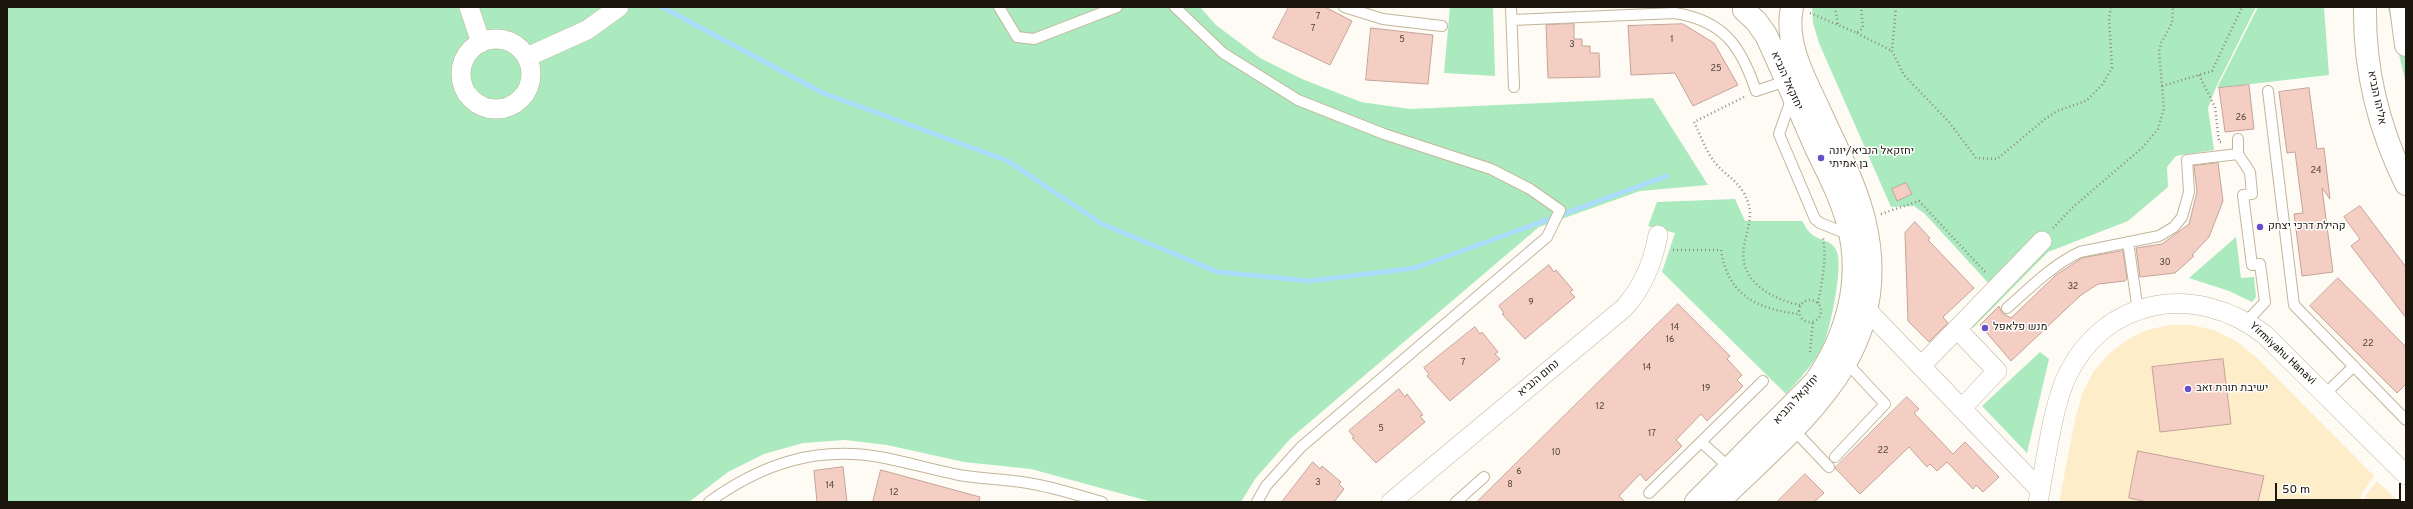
<!DOCTYPE html>
<html>
<head>
<meta charset="utf-8">
<style>
	body { margin:0 }
	#map { position:relative; width:2413px; height:509px; overflow:hidden; background:#fefbf5; font-family:Overpass,sans-serif }
	canvas { display:block }
	.frame { position:absolute; inset:0; border:8px solid #1c170d; pointer-events:none }
	.scale { position:absolute; left:2275px; top:483px; width:126px; height:18px; box-sizing:border-box; border:2px solid #1c170d; border-top:0; padding-left:5px; font-size:12px; line-height:14px; white-space:nowrap; color:#1c170d; -webkit-text-stroke:3px #fff; paint-order:stroke }
</style>
</head>
<body>
<div id="map">
<canvas width="2413" height="509"></canvas>
<div class="frame"></div>
<div class="scale">50 m</div>
</div>
<script>
const c = document.querySelector('canvas').getContext('2d');
c.lineJoin = 'round';
function paint(path, color) { c.fillStyle = color; c.fill(path, 'evenodd'); }
function strokePath(path, color, width, dash) { c.strokeStyle = color; c.lineWidth = width; c.lineCap = dash ? 'butt' : 'round'; c.setLineDash(dash || []); c.stroke(path); }
function write(font, color, halo, rows, align = 'center') {
  c.font = font + ' Overpass,Heebo,sans-serif'; c.lineWidth = 3; c.setLineDash([]); c.textBaseline = 'middle'; c.strokeStyle = halo; c.fillStyle = color; for (const [text, x, y, turn = 0] of rows) {
    c.save(); c.translate(x, y); c.rotate((+turn || 0) * Math.PI / 180); c.textAlign = isNaN(turn) ? turn : align; if (halo) c.strokeText(text, 0, 0); c.fillText(text, 0, 0); c.restore();
  }
}
const built = new Path2D(`
	M2169 325H2191L2214 330 2236 341 2257 358 2374 476 2361 495 2360 502H2059L2076 415 2083 392 2094 371 2109 354 2127 340 2147 330Z
	M2377 481 2399 502H2364L2365 496Z`);
const green = new Path2D(`
	M7 7H1200L1216 25 1260 58 1302 79 1361 102 1410 109 1653 98 1708 185 1640 191 1539 227 1291 438 1255 479 1241 502H1152L1031 469 964 462 887 445 845 440 803 443 764 454 728 472 689 502H7Z
	M1450 7H1493L1495 76 1444 73Z
	M1812 7H2256L2216 87 2208 108 2214 150 2176 156 2167 167 2168 187 2128 221 2048 252 1973 328 1962 316 1990 285 1925 214 1914 206 1891 207 1819 43 1813 23Z
	M2258 7H2324L2329 75 2217 88Z
	M2388 7H2406V84L2388 8Z
	M1735 199 1745 221H1802C1806 227 1809 234 1816 237 1825 242 1833 241 1837 252 1843 267 1831 324 1825 340 1818 360 1800 378 1786 394L1662 272 1675 233 1648 226 1657 202Z
	M2236 237 2241 278 2254 277 2256 297 2252 302 2229 291 2189 278Z
	M2040 352 2049 359 2027 453 1982 406Z`);
const stream = new Path2D(`
	M662 7 823 93 1008 161 1102 224 1218 272 1310 281 1415 268 1667 176`);
const building = new Path2D(`
	M1289 7H1325L1352 21 1330 65 1273 38Z
	M1574 24V39H1582V46H1590V53H1599L1600 77 1548 78 1546 25Z
	M1683 24 1714 43 1738 85 1693 106 1675 73 1631 75 1628 26Z
	M1371 28 1433 35 1428 84 1366 80Z
	M2249 85 2254 129 2225 132 2219 88Z
	M2309 88 2317 149 2324 148 2330 199 2322 188 2333 272 2302 276 2294 214 2303 213 2295 152 2287 153 2279 92Z
	M2218 163 2223 201 2209 237 2192 255 2194 256 2175 273 2140 277 2136 248 2162 244 2189 224 2197 192 2194 166Z
	M1906 183 1912 194 1897 201 1892 189Z
	M2360 206 2406 267V318L2351 246 2360 239 2344 217Z
	M1915 222 1930 238 1928 240 1974 288 1943 317 1948 323 1929 342 1908 321 1905 233Z
	M2123 251 2127 278 2125 281 2098 284 2081 295 2011 361 1980 325 1999 306 2002 313 2011 318 2056 275 2082 258Z
	M1549 265 1554 272 1556 270 1573 290 1570 292 1575 297 1525 339 1502 314 1504 313 1499 306Z
	M2338 278 2406 347V384L2397 393 2310 306Z
	M1678 304 1730 356 1727 359 1742 375 1737 380 1743 386 1707 421 1701 414 1676 440 1682 446 1646 481 1640 474 1619 496 1625 502H1477Z
	M1475 327 1480 334 1482 332 1498 352 1495 354 1500 359 1450 401 1427 376 1429 374 1424 368Z
	M2223 359 2231 424 2160 432 2152 367Z
	M1399 389 1405 397 1407 394 1423 415 1420 416 1425 422 1376 463 1352 438 1354 437 1349 431Z
	M1907 397 1919 409 1914 413 1953 454 1965 442 1999 477 1983 492 1976 485 1973 489 1947 462 1937 471 1930 464 1927 467 1909 447 1860 494 1835 468Z
	M2138 451 2264 476 2258 502H2147L2129 498Z
	M1313 462 1320 469 1322 466 1341 482 1339 484 1344 489 1334 502H1282Z
	M843 467 847 502H817L814 471Z
	M881 470 980 497 979 502H873Z
	M1805 474 1824 493 1814 502H1777Z`);
const path = new Path2D(`
	M1835 7 1838 24
	M1896 7 1892 51 1904 75 1949 122 1976 158 1997 159 2045 119 2057 111 2086 101 2102 85 2112 68 2109 18 2111 7
	M1810 13 1857 33 1863 28 1861 7
	M1857 33 1892 51
	M2199 75 2215 107 2219 142H2221
	M2162 86 2212 71 2242 7
	M1744 97 1694 122C1700 134 1705 149 1713 160 1722 173 1736 179 1744 193 1755 214 1748 225 1744 246 1738 281 1771 299 1800 305
	M1881 214 1919 201 1987 274
	M2053 228 2072 208 2143 147 2158 129 2164 108 2159 52 2161 43 2172 23 2173 7
	M1673 250H1721C1728 296 1757 309 1799 314
	M1799 311a11 11 0 1 1 22 0a11 11 0 1 1-22 0Z
	M1818 303C1822 281 1827 260 1823 238
	M1810 352 1813 321`);
const lane = new Path2D(`
	M999 7 1017 37 1034 39 1117 7
	M1175 7 1223 53 1298 100 1384 134 1491 169 1530 189 1560 210 1547 237 1301 447 1266 486 1257 502
	M1344 7 1383 19 1442 26
	M1511 7 1514 87
	M1512 20 1675 13C1724 21 1741 46 1756 91L1786 81
	M2268 91 2294 305 2406 420
	M1792 97 1779 134 1815 219 1820 223 1850 235
	M2238 139V154L2250 172 2252 194 2243 195 2252 265 2260 264 2265 302 2247 321
	M2128 242 2138 311
	M2007 308C2030 288 2052 265 2080 252L2159 236 2174 227 2182 217 2189 192 2187 160 2238 154
	M2325 394 2354 366
	M1793 429 1829 467
	M1701 442 1730 468
	M1835 457 1885 404 1847 363
	M1649 493 1763 381
	M709 502C763 463 818 445 885 458 910 463 934 470 959 475 982 479 1005 479 1028 483 1053 487 1077 495 1102 502
	M1456 502 1484 477`);
const street = new Path2D(`
	M469 7 481 43
	M461 74a35 35 0 1 1 70 0a35 35 0 1 1-70 0Z
	M527 57 587 30 619 7
	M1866 309 2040 490
	M1957 329 1997 371 1962 408
	M1921 366 2042 241
	M1391 502 1624 308C1643 287 1653 263 1658 235
	M2038 502C2045 467 2052 409 2066 378 2104 296 2197 282 2265 335L2406 475`);
const secondary = new Path2D(`
	M2365 7C2364 69 2379 129 2406 184
	M2401 7 2406 45
	M1696 502 1815 382C1847 336 1863 280 1848 224 1841 197 1827 171 1815 146 1799 109 1783 72 1766 35L1756 21 1744 10
	M1718 502C1802 420 1897 352 1864 219 1855 183 1837 149 1822 116 1807 82 1784 46 1792 7`);
const markers = [
	[1821,158,4,"#684ec8"],
	[2260,227,4,"#684ec8"],
	[1985,328,4,"#684ec8"],
	[2188,389,4,"#684ec8"]
];
const numberNames = [
	["7",1318,17],
	["7",1313,29],
	["5",1402,40],
	["1",1672,40],
	["3",1572,45],
	["25",1716,69],
	["26",2241,118],
	["24",2316,171],
	["30",2165,263],
	["32",2073,287],
	["9",1531,303],
	["14",1675,328],
	["16",1670,340],
	["22",2368,344],
	["7",1463,363],
	["14",1647,368],
	["19",1706,389],
	["12",1600,407],
	["5",1381,429],
	["17",1652,434],
	["22",1883,451],
	["10",1556,453],
	["6",1519,472],
	["3",1318,483],
	["8",1510,485],
	["14",830,486],
	["12",894,493]
];
const streetNames = [
	["יחזקאל הנביא",1786,81,66],
	["אליהו הנביא",2376,98,78],
	["Yirmiyahu Hanavi",2282,354,43],
	["נחום הנביא",1539,379,-40],
	["יחזקאל הנביא",1797,400,-48]
];
const poiNames = [
	["יחזקאל הנביא/יונה",1829,152],
	["בן אמיתי",1829,165],
	["קהילת דרכי יצחק",2268,227],
	["מנש פלאפל",1993,328],
	["ישיבת תורת זאב",2196,389]
];
paint(built, '#fdeec9');
paint(green, '#aaeabe');
strokePath(stream, '#abdcfc', 5);
paint(building, '#f4cec2');
strokePath(building, '#c4a399', 1);
strokePath(lane, '#c2b69a', 12);
strokePath(street, '#c2b69a', 20);
strokePath(secondary, '#c2b69a', 24);
strokePath(path, '#908c84', 2.5, [1, 3]);
strokePath(lane, '#fff', 10);
strokePath(street, '#fff', 19);
strokePath(secondary, '#fff', 22);
for (const [x, y, r, color] of markers) { const dot = new Path2D(); dot.arc(x, y, r, 0, 2 * Math.PI); c.fillStyle = color; c.fill(dot); strokePath(dot, '#fff', 1.5); }
write('9px', '#52453a', null, numberNames);
write('11px', '#1c170d', '#fff', streetNames);
write('11px', '#1c170d', '#fff', poiNames, 'left');
</script>
</body>
</html>
